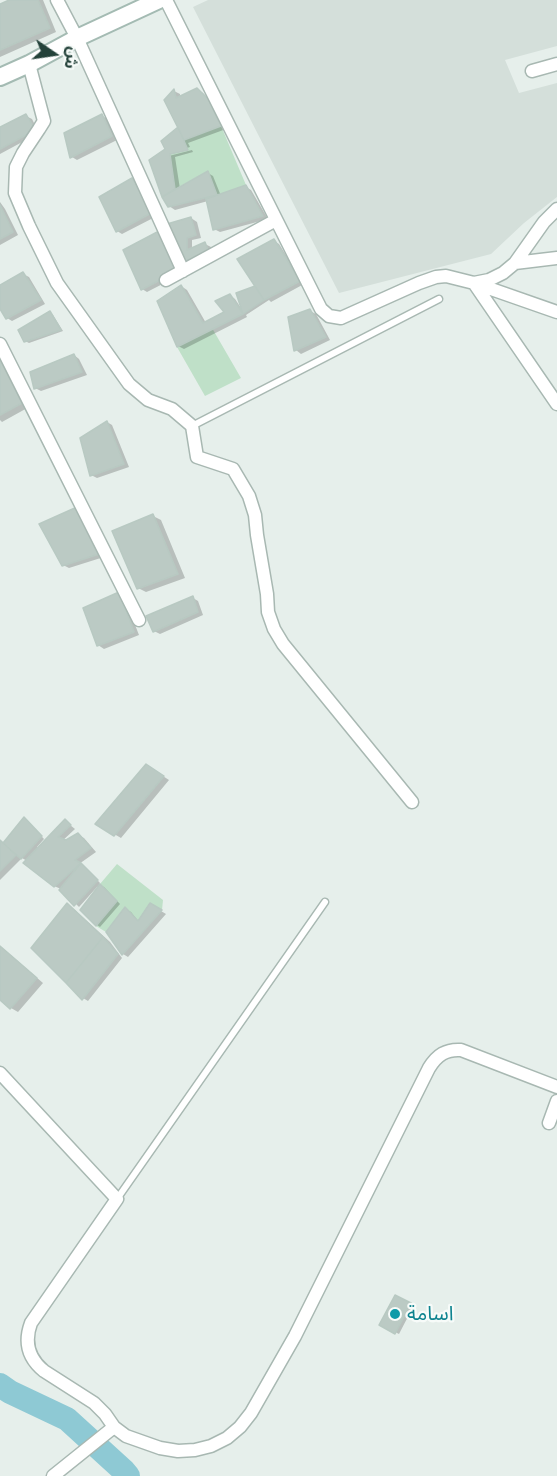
<!DOCTYPE html>
<html>
<head>
<meta charset="utf-8">
<style>
	body { margin:0 }
	#map { position:relative; width:557px; height:1476px; overflow:hidden; background:#e6efeb; font-family:"Fira Sans","Noto Sans Arabic",sans-serif }
	canvas { display:block }
	.north { position:absolute; left:24px; top:24px; width:60px; height:60px; -webkit-text-stroke:4px #f7fbf9; paint-order:stroke; rotate:103deg; font-size:16px; font-weight:700; line-height:24px; text-align:center; color:#24423a }
	.north::after { content:''; display:block; margin:auto; width:21px; height:27px; background:#24423a; clip-path:polygon(50% 0,100% 100%,50% 72%,0 100%) }
</style>
</head>
<body>
<div id="map">
<canvas width="557" height="1476"></canvas>
<div class="north">ش</div>
</div>
<script>
const c = document.querySelector('canvas').getContext('2d');
c.lineJoin = 'round';
function paint(path, color) { c.fillStyle = color; c.fill(path, 'evenodd'); }
function strokePath(path, color, width, dash) { c.strokeStyle = color; c.lineWidth = width; c.lineCap = dash ? 'butt' : 'round'; c.setLineDash(dash || []); c.stroke(path); }
function write(font, color, halo, rows, align = 'center') {
  c.font = font + ' "Fira Sans","Noto Sans Arabic",sans-serif'; c.lineWidth = 4.5; c.setLineDash([]); c.textBaseline = 'middle'; c.strokeStyle = halo; c.fillStyle = color; for (const [text, x, y, turn = 0] of rows) {
    c.save(); c.translate(x, y); c.rotate((+turn || 0) * Math.PI / 180); c.textAlign = isNaN(turn) ? turn : align; if (halo) c.strokeText(text, 0, 0); c.fillText(text, 0, 0); c.restore();
  }
}
const built = new Path2D(`
	M208 0H557V46L505 60 519 93 557 83V197L524 223 491 254 339 293 193 7Z`);
const green = new Path2D(`
	M221 126 246 185 217 195 208 171 175 189 170 154 188 150 184 140Z
	M212 328 241 378 205 396 177 347Z
	M117 864 163 900 162 910 150 903 138 921 125 908 106 932 96 926 117 901 100 884Z`);
const shadow = new Path2D(`
	M10 0H43L56 32 0 57V5Z
	M197 89 203 93 213 104 226 129 188 143 190 147 170 153 165 157 192 150 193 152 175 157 180 189 208 173 213 176 221 196 246 187 251 190 268 219 220 232 214 229 208 201 175 210 169 206 164 197 151 160 167 150 179 128 174 91 180 94V97Z
	M26 116 32 119 39 133 0 154V128Z
	M102 116 108 119 117 140 77 160 72 157Z
	M132 180 138 183 157 216 122 234 117 231Z
	M0 202 5 209 18 235 0 245Z
	M191 218 197 222 201 238 192 240V250L205 244 211 247 214 256 191 263 185 260 169 225Z
	M274 241 279 244 304 284 271 302 269 300 246 315 247 317 184 349 178 346 181 286 187 290 206 323 226 313 230 295 235 299 241 308 255 288Z
	M125 251 184 273 147 292 142 289Z
	M23 274 29 277 45 304 12 321 7 318 0 306V287Z
	M310 311 316 314 330 340 301 354 296 350 289 318Z
	M50 313 53 315 63 331 29 343 25 341Z
	M0 347 29 407 2 422 0 420Z
	M74 355 79 359 87 375 41 391 35 388Z
	M107 422 112 425 129 467 97 478 91 475Z
	M153 516 161 520 185 578 146 592 138 588Z
	M41 525 107 556 69 568 63 565Z
	M124 597 139 635 104 649 98 645 85 609Z
	M193 598 198 601 203 615 160 634 154 631Z
	M152 769 169 780 121 838 97 824Z
	M27 821 44 839 37 847 39 849 65 821 75 829 60 843 78 835 84 838 96 852 79 864 85 867 100 883 99 885 104 887 120 904 100 927 97 925 99 888 97 887 79 907 61 889 54 886 27 861 22 858 0 880V840L5 844Z
	M68 905 75 910 110 942 122 958 88 1001 83 998Z
	M151 905 166 914 128 957 123 954 108 932 126 909 131 912 139 922Z
	M0 946 43 983 18 1012 11 1008 0 998Z
	M395 1297 413 1307 399 1334 381 1325Z`);
const river = new Path2D(`
	M0 1385 10 1392 67 1419 123 1470 128 1476`);
const building = new Path2D(`
	M9 0H38L50 28 0 50V4Z
	M197 88 208 99 221 126 184 140 164 100 174 89 176 98Z
	M26 114 35 130 0 149V127Z
	M102 114 112 136 70 158 64 133Z
	M178 127 188 150 170 154 175 189 162 197 149 160 165 149 161 141Z
	M208 171 217 195 168 207 162 197Z
	M132 178 153 212 116 232 99 197Z
	M246 185 263 216 213 230 206 199Z
	M0 205 13 232 0 239Z
	M191 217 196 235 187 238V250L205 242 209 253 184 261 167 224Z
	M161 230 179 270 141 290 123 250Z
	M274 239 300 281 264 300 237 259Z
	M23 272 41 300 6 319 0 309V285Z
	M181 285 203 323 224 312 215 301 230 294 243 314 177 347 157 301Z
	M255 286 264 300 243 314 236 293Z
	M310 309 326 337 294 351 288 317Z
	M50 311 61 330 24 342 18 330Z
	M74 354 82 372 34 389 30 372Z
	M0 356 22 403 0 415Z
	M107 421 124 464 90 476 80 438Z
	M77 507 102 553 62 566 39 524Z
	M153 514 178 574 137 589 112 531Z
	M119 592 134 632 97 646 83 608Z
	M193 596 198 612 153 632 146 616Z
	M146 764 164 776 114 836 95 824Z
	M24 817 42 836 21 859 3 843Z
	M65 819 71 825 58 837 66 840 78 833 91 848 75 860 81 863 54 887 23 863Z
	M0 840 16 855 0 871Z
	M81 863 98 880 74 906 59 890Z
	M100 884 117 901 96 926 80 910Z
	M67 903 103 937 66 983 31 948Z
	M150 903 162 910 122 955 106 932 125 907 138 921Z
	M103 937 118 954 82 1000 66 983Z
	M0 946 37 978 10 1009 0 1000Z
	M395 1295 411 1303 395 1334 379 1325Z`);
const lane = new Path2D(`
	M192 426 439 299
	M117 1199 325 902`);
const street = new Path2D(`
	M57 0 77 38 183 271
	M166 0 321 309 329 316 341 318 419 283 436 277 446 276 474 283 557 312
	M29 64 44 121 39 129 23 153 16 167 15 193 29 226 57 283 129 384 148 400 172 409 192 426 197 457 233 469 249 496 255 515 257 535 267 594 268 612 274 629 283 644 412 802
	M532 71 557 64
	M557 209 544 222 515 263 503 273 489 280 474 283 557 404
	M515 263 557 258
	M166 280 276 220
	M0 344 139 620
	M0 1073 117 1199 31 1323C24 1342 28 1358 44 1371L94 1403 105 1414 114 1427 126 1436 160 1448 178 1451 195 1450 211 1446 227 1438 240 1427 251 1413 295 1336 429 1068C437 1055 446 1049 461 1050L557 1087
	M549 1123 557 1101
	M53 1476 114 1427`);
const secondary = new Path2D(`
	M0 77 29 64 77 38 159 0`);
const markers = [
	[395,1314,6,"#0f9aa8"]
];
const cultureNames = [
	["اسامة",407,1314]
];
paint(built, '#d4dfda');
paint(green, '#bfe0c8');
paint(shadow, '#0003');
strokePath(river, '#8ec9d4', 24);
paint(building, '#bbcac4');
strokePath(building, '#b8c9c2', 1.5);
strokePath(lane, '#a8b8b2', 9);
strokePath(street, '#a8b8b2', 15);
strokePath(secondary, '#a4bbb3', 20);
strokePath(lane, '#fff', 6);
strokePath(street, '#fff', 12);
strokePath(secondary, '#fff', 16);
for (const [x, y, r, color] of markers) { const dot = new Path2D(); dot.arc(x, y, r, 0, 2 * Math.PI); c.fillStyle = color; c.fill(dot); strokePath(dot, '#f7fbf9', 2); }
write('20px', '#0d838f', '#f7fbf9', cultureNames, 'left');
</script>
</body>
</html>
